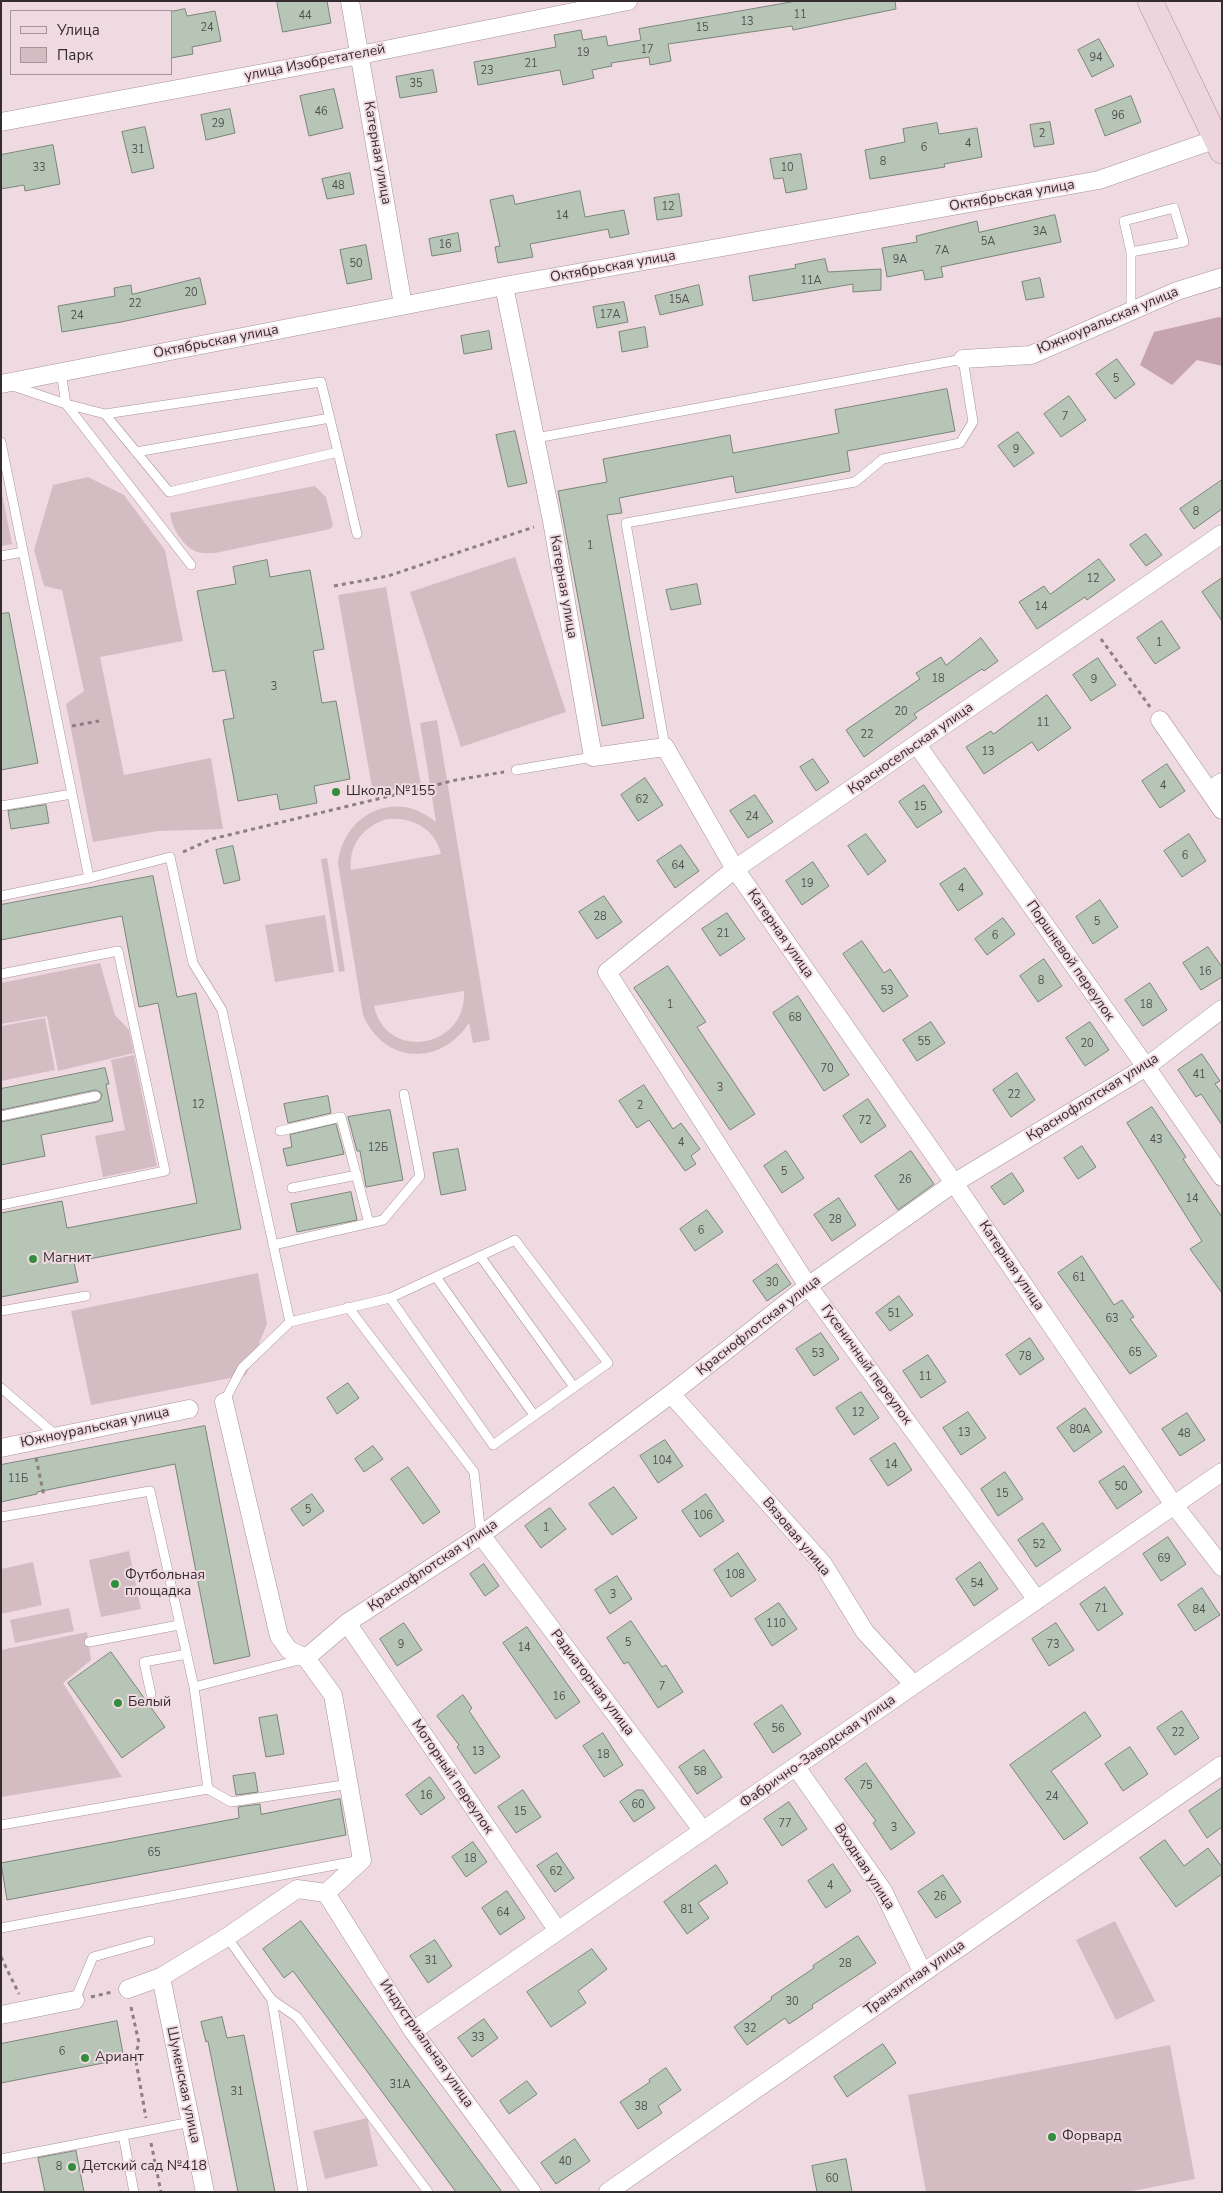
<!DOCTYPE html>
<html>
<head>
<meta charset="utf-8">
<style>
	body { margin:0 }
	#map { position:relative; width:1223px; height:2193px; overflow:hidden; background:#f0dae1; font-family:"Nunito Sans",sans-serif }
	canvas { display:block }
	.frame { position:absolute; inset:0; border:2px solid #342c2f; pointer-events:none }
	.legend { position:absolute; left:10px; top:10px; width:162px; height:65px; box-sizing:border-box; background:#f0dae1; border:1px solid #a5949a; margin:0; padding:6px 9px; list-style:none; font-size:15px; color:#342c2f }
	.legend li { display:flex; align-items:center; gap:10px; height:25px }
	.legend b { width:25px; border:1px solid #a5949a }
</style>
</head>
<body>
<div id="map">
<canvas width="1223" height="2193"></canvas>
<div class="frame"></div>
<ul class="legend">
<li><b style="height:6px;background:#ecd5dd"></b>Улица</li>
<li><b style="height:14px;background:#d4bcc3"></b>Парк</li>
</ul>
</div>
<script>
const c = document.querySelector('canvas').getContext('2d');
c.lineJoin = 'round';
function paint(path, color) { c.fillStyle = color; c.fill(path, 'evenodd'); }
function strokePath(path, color, width, dash) { c.strokeStyle = color; c.lineWidth = width; c.lineCap = dash ? 'butt' : 'round'; c.setLineDash(dash || []); c.stroke(path); }
function write(font, color, halo, rows, align = 'center') {
  c.font = font + ' "Nunito Sans",sans-serif'; c.lineWidth = 4; c.setLineDash([]); c.textBaseline = 'middle'; c.strokeStyle = halo; c.fillStyle = color; for (const [text, x, y, turn = 0] of rows) {
    c.save(); c.translate(x, y); c.rotate((+turn || 0) * Math.PI / 180); c.textAlign = isNaN(turn) ? turn : align; if (halo) c.strokeText(text, 0, 0); c.fillText(text, 0, 0); c.restore();
  }
}
const green = new Path2D(`
	M88 477 124 495 165 550 183 641 100 657 124 775 211 758 223 829 158 831 93 842 66 704 84 691 62 590 44 586 34 550 53 485Z
	M315 486 326 497 333 525 330 529 215 553C208 553 201 554 195 551 182 545 171 526 170 513Z
	M1 489 12 544 1 546Z
	M515 557 566 712 461 747 410 592Z
	M386 587 421 785 373 793 338 595Z
	M437 720 490 1040 473 1043 469 1023C440 1067 384 1064 363 1015L338 864C341 826 375 798 413 809 422 812 429 817 436 822L420 723ZM388 819C413 817 435 829 441 854L351 870C348 845 364 825 388 819ZM464 991C467 1049 386 1062 374 1006Z
	M327 858 345 971 339 972 321 859Z
	M325 915 334 972 275 982 265 925Z
	M100 963 115 1015 129 1030 134 1053 58 1071 47 1016 1 1024V983Z
	M45 1018 55 1070 1 1081V1026Z
	M134 1055 157 1166 103 1177 95 1136 125 1130 111 1060Z
	M258 1273 267 1324 246 1375 91 1405 71 1311Z
	M129 1551 141 1609 101 1617 89 1560Z
	M33 1562 42 1605 1 1614V1569Z
	M69 1608 74 1631 15 1643 10 1620Z
	M87 1632 91 1660 63 1683 122 1777 1 1797V1650Z
	M1115 1921 1155 2001 1116 2020 1076 1940Z
	M1170 2045 1195 2179 1127 2192H926L908 2095Z
	M367 2118 378 2166 325 2179 313 2131Z`);
const forest = new Path2D(`
	M1219 317 1222 318V366L1197 360 1172 385 1140 365 1154 332Z`);
const building = new Path2D(`
	M277 1H327L331 23 283 32Z
	M797 1H895L896 9 793 30 792 26 668 44 671 61 650 65 649 57 611 63 612 66 592 70 594 78 563 85 560 70 478 85 474 62 556 47 554 35 581 30 583 40 606 36 608 46 641 40 639 29Z
	M185 9 187 16 215 11 221 41 192 47 193 54 171 58V12Z
	M1099 39 1114 66 1092 77 1078 50Z
	M433 70 437 92 400 98 396 77Z
	M334 89 343 128 309 136 300 96Z
	M1131 96 1141 122 1105 136 1095 110Z
	M230 109 235 133 206 140 201 115Z
	M1050 122 1054 144 1034 147 1030 125Z
	M937 123 939 134 977 128 982 157 944 164 945 167 870 179 865 150 905 142 903 129Z
	M145 127 154 168 132 173 122 132Z
	M53 145 60 184 25 191 24 185 1 189V155Z
	M801 154 807 189 786 193 783 178 774 179 770 159Z
	M350 173 354 194 327 199 322 179Z
	M580 191 585 217 624 210 629 234 610 238 608 229 530 244 533 257 498 263 495 247 500 246 490 200 513 195 515 204Z
	M679 194 682 216 657 220 654 198Z
	M1055 215 1061 242 941 267 943 277 925 280 923 270 887 277 882 248 917 242 916 236 977 221 979 232Z
	M458 233 461 251 432 256 429 239Z
	M366 245 372 279 347 284 340 250Z
	M825 259 828 272 881 269V290L853 292V284L753 301 749 276 796 268 795 265Z
	M200 278 206 304 121 322 62 332 58 306 115 296 114 288 131 285 132 294Z
	M1040 278 1044 297 1026 300 1022 282Z
	M699 285 703 305 660 315 655 296Z
	M624 302 628 322 597 328 593 307Z
	M645 327 648 347 622 352 619 332Z
	M489 331 492 349 464 354 461 336Z
	M1117 359 1135 384 1115 399 1096 374Z
	M947 389 955 431 847 451 850 471 736 493 733 476 619 498 622 513 607 515 644 718 602 726 558 491 607 482 603 459 730 435 733 453 839 433 835 410Z
	M1069 396 1086 420 1061 437 1044 414Z
	M515 431 527 483 508 487 496 435Z
	M1018 432 1034 453 1014 467 998 446Z
	M1222 480V509L1194 529 1180 509Z
	M1146 534 1162 555 1146 566 1130 545Z
	M1099 559 1115 580 1087 600 1085 597 1037 629 1019 602 1044 586 1050 594Z
	M267 560 270 577 310 570 324 649 313 651 322 703 336 701 350 779 314 786 317 803 280 810 277 794 238 801 223 720 234 718 225 670 213 672 197 591 236 584 233 567Z
	M1222 578V621L1202 592Z
	M697 584 701 604 671 610 666 590Z
	M9 613 38 763 1 770V614Z
	M1162 621 1180 648 1155 664 1137 638Z
	M981 638 998 661 984 671 982 669 914 714 917 718 864 757 846 730 920 679 916 673 941 657 946 665Z
	M1098 658 1116 685 1091 701 1073 675Z
	M1047 695 1071 728 1038 751 1032 742 984 774 966 747 991 731 993 734Z
	M813 759 829 782 816 791 800 767Z
	M1167 764 1185 791 1160 808 1142 781Z
	M645 778 663 805 638 821 621 795Z
	M924 785 942 812 917 828 899 802Z
	M755 795 773 822 748 838 730 811Z
	M46 805 49 823 11 829 8 811Z
	M866 834 886 861 868 875 848 846Z
	M1189 834 1206 861 1182 877 1164 851Z
	M681 845 699 871 675 888 657 861Z
	M233 846 240 880 224 884 216 850Z
	M813 862 829 886 802 905 786 881Z
	M965 868 983 894 958 911 940 884Z
	M153 876 177 997 196 993 241 1229 74 1262 78 1282 1 1297V1213L62 1201 67 1228 197 1203 158 1003 139 1007 122 916 1 940V905Z
	M604 896 622 922 597 939 579 912Z
	M1100 900 1118 927 1093 944 1076 917Z
	M727 913 745 939 720 956 702 929Z
	M1003 918 1015 934 987 955 975 939Z
	M862 941 884 973 890 969 908 996 883 1012 843 954Z
	M1208 947 1222 967V977L1201 990 1183 963Z
	M1044 959 1062 986 1038 1002 1020 976Z
	M668 966 706 1022 697 1027 755 1114 730 1130 634 988Z
	M1150 983 1167 1010 1143 1026 1125 1000Z
	M798 996 849 1075 824 1091 773 1013Z
	M931 1022 945 1043 917 1061 903 1040Z
	M1090 1022 1109 1050 1085 1066 1066 1038Z
	M1202 1054 1220 1081 1215 1084 1222 1093V1125L1201 1094 1196 1097 1178 1070Z
	M105 1068 109 1084H106L113 1121 41 1135 45 1156 1 1165V1122L97 1102 100 1100 102 1095 100 1092 95 1090 1 1110V1089Z
	M1017 1073 1035 1100 1011 1117 993 1090Z
	M644 1085 673 1129 681 1123 700 1149 691 1156 696 1164 685 1171 649 1120 637 1128 619 1101Z
	M328 1096 331 1113 288 1123 284 1104Z
	M868 1099 886 1126 861 1143 843 1116Z
	M1152 1107 1186 1157 1183 1159 1222 1217V1293L1190 1249 1202 1241 1127 1123Z
	M390 1110 403 1180 366 1187 360 1151H357L348 1117Z
	M336 1124 344 1154 287 1166 283 1149 292 1147 290 1135Z
	M1082 1146 1096 1167 1078 1179 1064 1158Z
	M458 1149 466 1190 441 1195 433 1153Z
	M786 1151 804 1178 782 1193 764 1166Z
	M911 1151 934 1184 898 1210 875 1176Z
	M1012 1173 1024 1191 1004 1205 991 1187Z
	M351 1192 357 1220 297 1232 291 1204Z
	M839 1198 856 1225 832 1241 814 1215Z
	M707 1210 723 1232 695 1251 680 1229Z
	M1082 1256 1114 1305 1122 1300 1134 1317 1130 1319 1157 1356 1130 1374 1058 1273Z
	M777 1264 791 1284 767 1301 753 1281Z
	M899 1296 913 1315 890 1331 876 1313Z
	M821 1333 839 1359 814 1376 796 1349Z
	M1030 1338 1044 1359 1020 1375 1006 1355Z
	M928 1355 946 1382 921 1398 903 1371Z
	M348 1383 359 1398 337 1414 327 1398Z
	M861 1392 879 1418 854 1435 836 1408Z
	M1085 1408 1102 1432 1074 1452 1057 1428Z
	M968 1412 986 1438 961 1455 943 1428Z
	M1187 1413 1205 1440 1180 1456 1162 1429Z
	M205 1426 250 1656 214 1664 175 1464 37 1492V1494L1 1502V1465Z
	M665 1440 683 1466 658 1483 640 1456Z
	M895 1443 912 1470 888 1486 870 1459Z
	M373 1446 383 1459 364 1472 355 1459Z
	M1124 1466 1142 1492 1117 1509 1099 1482Z
	M408 1467 440 1512 423 1524 391 1479Z
	M1005 1472 1023 1499 998 1516 981 1489Z
	M614 1487 637 1518 612 1535 589 1504Z
	M312 1494 324 1511 303 1526 291 1509Z
	M706 1494 724 1521 700 1537 682 1511Z
	M550 1508 566 1529 541 1548 525 1526Z
	M1043 1523 1061 1550 1036 1567 1018 1540Z
	M1168 1537 1186 1564 1161 1581 1143 1554Z
	M738 1553 756 1580 731 1597 714 1570Z
	M980 1562 998 1589 974 1606 956 1579Z
	M484 1564 499 1586 485 1596 470 1574Z
	M617 1576 632 1599 610 1614 595 1590Z
	M1105 1587 1123 1614 1098 1631 1080 1604Z
	M1202 1588 1220 1615 1195 1631 1178 1605Z
	M779 1603 797 1629 772 1646 755 1619Z
	M631 1621 662 1667 666 1665 683 1692 658 1708 628 1662 624 1664 607 1638Z
	M404 1623 422 1650 397 1666 380 1639Z
	M1056 1623 1074 1650 1049 1666 1032 1639Z
	M527 1627 580 1702 556 1719 503 1643Z
	M111 1652 165 1727 122 1758 68 1683Z
	M463 1695 472 1708 469 1711 500 1757 475 1774 457 1747 459 1745 437 1716Z
	M782 1705 801 1734 773 1753 754 1724Z
	M1182 1711 1199 1738 1175 1755 1157 1728Z
	M1085 1712 1101 1736 1051 1771 1088 1823 1064 1840 1010 1765Z
	M277 1715 284 1754 266 1757 259 1718Z
	M603 1733 623 1765 604 1777 583 1746Z
	M1130 1747 1148 1774 1123 1791 1105 1764Z
	M704 1750 722 1777 697 1794 679 1767Z
	M866 1763 915 1833 891 1850 873 1823 876 1821 845 1779Z
	M255 1773 258 1792 236 1795 233 1776Z
	M430 1777 445 1798 421 1815 406 1795Z
	M1222 1788V1827L1207 1838 1189 1811Z
	M523 1790 541 1817 516 1833 498 1807Z
	M637 1790H643L655 1808 634 1822 620 1802Z
	M340 1799 346 1835 7 1900 1 1863 239 1818 238 1807 260 1804 261 1814Z
	M789 1802 807 1829 782 1846 764 1819Z
	M1165 1840 1184 1866 1208 1848 1222 1867V1874L1176 1907 1140 1858Z
	M473 1842 487 1862 466 1877 452 1857Z
	M557 1853 574 1878 555 1892 537 1866Z
	M833 1864 851 1891 826 1908 808 1881Z
	M716 1865 728 1883 698 1903 709 1918 687 1934 664 1902Z
	M943 1875 961 1902 936 1918 918 1892Z
	M507 1891 525 1918 500 1935 482 1908Z
	M301 1921 502 2192H456L293 1971 284 1978 263 1949Z
	M858 1936 876 1963 812 2005 813 2008 789 2024 785 2018 747 2045 734 2027 772 1999 771 1997 814 1968 813 1966Z
	M435 1940 452 1966 428 1983 410 1956Z
	M592 1949 607 1969 578 1991 586 2003 551 2027 527 1992Z
	M222 2017 227 2038 244 2035 275 2192H238L208 2041 206 2042 201 2022Z
	M484 2019 498 2038 472 2057 458 2038Z
	M117 2021 124 2059 1 2083V2044Z
	M883 2044 896 2063 847 2097 834 2077Z
	M666 2068 681 2090 658 2106 662 2113 638 2129 620 2102 650 2082 649 2080Z
	M527 2081 537 2094 509 2114 500 2101Z
	M575 2139 590 2161 556 2184 541 2163Z
	M76 2151 84 2192H45L38 2158Z
	M846 2159 852 2192H817L812 2166Z`);
const path = new Path2D(`
	M334 586 388 576 534 527
	M1101 639 1150 707
	M72 726 99 721
	M183 852 212 839 456 780 504 772
	M36 1458 44 1496
	M1 1957 19 1994
	M91 1997 112 1992
	M131 2007 139 2043 135 2056 146 2118
	M151 2143 161 2192`);
const lane = new Path2D(`
	M1131 311V252L1184 242 1174 208 1124 221 1131 252
	M61 372 66 404 105 414 169 492 338 452 357 534
	M10 385 66 404 191 565
	M105 414 321 382 338 452
	M536 438 963 359 973 422 960 443 883 459 855 482 626 523 665 747
	M1 442 89 878
	M136 452 330 418
	M1 556 23 552
	M516 770 593 757
	M1 806 72 794
	M1 896 89 878 170 857 193 963 222 1010 290 1322 242 1368 224 1402
	M1 974 118 951 165 1171 1 1205
	M1 1116 96 1096
	M280 1131 341 1117 369 1223
	M292 1188 357 1175
	M273 1245 383 1220 420 1176 404 1094
	M480 1256 574 1387
	M436 1277 534 1415
	M348 1307 474 1472 481 1535
	M1 1311 86 1296
	M290 1322 390 1298 515 1240 608 1363 493 1445 390 1298
	M1 1388 58 1437
	M1 1517 150 1491 194 1687 208 1789
	M89 1642 179 1625
	M194 1687 303 1659
	M151 1694 144 1662 187 1654
	M1 1825 208 1789 231 1802 350 1784
	M1 1928 356 1861
	M227 1937 272 2000 303 2192
	M75 2000 93 1957 150 1941
	M272 2000 297 2017 428 2192
	M123 2135 134 2192
	M1 2159 191 2122`);
const street = new Path2D(`
	M350 1 403 305
	M1 122 360 55 628 1
	M504 286 552 521 593 757 665 747 735 869 954 1183 1174 1505 1222 1567
	M963 359 1031 355 1177 291 1222 277
	M1 384 504 286 1099 180 1222 137
	M1160 720 1222 810
	M917 745 1146 1067 1222 1177
	M1209 791 1222 782
	M671 1394 823 1564 865 1632 914 1685
	M224 1402 279 1636 289 1650 306 1658 333 1695 362 1860 326 1893
	M1 1448 189 1409
	M481 1535 703 1831
	M1037 1600 808 1286 607 972 735 869 1222 534
	M347 1623 558 1931
	M306 1658 347 1623 481 1535 671 1394 808 1286 954 1183 1146 1067 1222 1009
	M796 1767 883 1891 923 1973
	M326 1893 413 2031 532 2192
	M161 1977 205 2192
	M128 1989 161 1977 227 1937 297 1889 326 1893
	M1 2015 75 2000
	M413 2031 1222 1472
	M608 2192 1222 1765`);
const secondary = new Path2D(`
	M1150 1 1222 151`);
const markers = [
	[336,792,5,"#348d3d"],
	[33,1259,5,"#348d3d"],
	[115,1584,5,"#348d3d"],
	[118,1703,5,"#348d3d"],
	[85,2058,5,"#348d3d"],
	[1052,2137,5,"#348d3d"],
	[72,2167,5,"#348d3d"]
];
const numberNames = [
	["11",800,15],
	["44",305,16],
	["13",747,22],
	["24",207,28],
	["15",702,28],
	["17",647,50],
	["19",583,53],
	["94",1096,58],
	["21",531,64],
	["23",487,71],
	["35",416,84],
	["46",321,112],
	["96",1118,116],
	["29",218,124],
	["2",1042,134],
	["4",968,144],
	["6",924,148],
	["31",138,150],
	["8",883,162],
	["33",39,168],
	["10",787,168],
	["48",338,186],
	["12",668,207],
	["14",562,216],
	["3А",1040,232],
	["5А",988,242],
	["16",445,245],
	["7А",942,251],
	["9А",900,260],
	["50",356,264],
	["11А",811,281],
	["20",191,293],
	["15А",679,300],
	["22",135,304],
	["17А",610,315],
	["24",77,316],
	["5",1116,379],
	["7",1065,417],
	["9",1016,450],
	["8",1196,512],
	["1",590,546],
	["12",1093,579],
	["14",1041,607],
	["1",1159,643],
	["18",938,679],
	["9",1094,680],
	["3",274,687],
	["20",901,712],
	["11",1043,723],
	["22",867,735],
	["13",988,752],
	["4",1163,786],
	["62",642,800],
	["15",920,807],
	["24",752,817],
	["6",1185,856],
	["64",678,866],
	["19",807,884],
	["4",961,889],
	["28",600,917],
	["5",1097,922],
	["21",723,934],
	["6",995,936],
	["16",1205,972],
	["8",1041,981],
	["53",887,991],
	["1",670,1005],
	["18",1146,1005],
	["68",795,1018],
	["55",924,1042],
	["20",1087,1044],
	["70",827,1069],
	["41",1199,1075],
	["3",720,1088],
	["22",1014,1095],
	["12",198,1105],
	["2",640,1106],
	["72",865,1121],
	["43",1156,1140],
	["4",681,1143],
	["12Б",378,1148],
	["5",784,1172],
	["26",905,1180],
	["14",1192,1199],
	["28",835,1220],
	["6",701,1231],
	["61",1079,1278],
	["30",772,1283],
	["51",894,1314],
	["63",1112,1319],
	["65",1135,1353],
	["53",818,1354],
	["78",1025,1357],
	["11",925,1377],
	["12",858,1413],
	["80А",1080,1430],
	["13",964,1433],
	["48",1184,1434],
	["104",662,1461],
	["14",891,1465],
	["11Б",18,1479],
	["50",1121,1487],
	["15",1002,1494],
	["5",308,1510],
	["106",703,1516],
	["1",546,1528],
	["52",1039,1545],
	["69",1164,1559],
	["108",735,1575],
	["54",977,1584],
	["3",613,1595],
	["71",1101,1609],
	["84",1199,1610],
	["110",776,1624],
	["5",628,1643],
	["9",401,1645],
	["73",1053,1645],
	["14",524,1648],
	["7",662,1687],
	["16",559,1697],
	["56",778,1729],
	["22",1178,1733],
	["13",478,1752],
	["18",603,1755],
	["58",700,1772],
	["75",866,1786],
	["16",426,1796],
	["24",1052,1797],
	["60",638,1805],
	["15",520,1812],
	["77",785,1824],
	["3",894,1828],
	["65",154,1853],
	["18",470,1859],
	["62",556,1872],
	["4",830,1886],
	["26",940,1897],
	["81",687,1910],
	["64",503,1913],
	["31",431,1961],
	["28",845,1964],
	["30",792,2002],
	["32",750,2029],
	["33",478,2038],
	["6",62,2052],
	["31А",400,2085],
	["31",237,2092],
	["38",641,2107],
	["40",565,2162],
	["8",59,2167],
	["60",832,2179]
];
const streetNames = [
	["улица Изобретателей",315,63,-11],
	["Катерная улица",377,153,80],
	["Октябрьская улица",1012,196,-10],
	["Октябрьская улица",613,267,-10],
	["Южноуральская улица",1108,321,-23],
	["Октябрьская улица",216,342,-11],
	["Катерная улица",563,587,80],
	["Красносельская улица",911,749,-35],
	["Катерная улица",780,934,55],
	["Поршневой переулок",1070,961,55],
	["Краснофлотская улица",1093,1098,-32],
	["Катерная улица",1011,1266,56],
	["Краснофлотская улица",759,1326,-38],
	["Гусеничный переулок",866,1365,54],
	["Южноуральская улица",95,1428,-12],
	["Вязовая улица",796,1537,50],
	["Краснофлотская улица",433,1566,-34],
	["Радиаторная улица",592,1683,53],
	["Фабрично-Заводская улица",818,1752,-35],
	["Моторный переулок",452,1777,56],
	["Входная улица",864,1867,57],
	["Транзитная улица",915,1978,-35],
	["Индустриальная улица",426,2044,55],
	["Шуменская улица",183,2085,78]
];
const poiNames = [
	["Школа №155",346,792],
	["Магнит",43,1259],
	["Футбольная",125,1576],
	["площадка",125,1592],
	["Белый",128,1703],
	["Ариант",95,2058],
	["Форвард",1062,2137],
	["Детский сад №418",82,2167]
];
paint(green, '#d4bcc3');
paint(forest, '#c6a4af');
paint(building, '#b6c5b6');
strokePath(building, '#788678', 1);
strokePath(lane, '#a79399', 10);
strokePath(street, '#a79399', 19);
strokePath(secondary, '#a79399', 26);
strokePath(path, '#8c7e83', 3, [4, 4]);
strokePath(lane, '#fff', 9);
strokePath(street, '#fff', 18);
strokePath(secondary, '#ecd5dd', 25);
for (const [x, y, r, color] of markers) { const dot = new Path2D(); dot.arc(x, y, r, 0, 2 * Math.PI); c.fillStyle = color; c.fill(dot); strokePath(dot, '#f0dae1', 2); }
write('11px', '#545251', null, numberNames);
write('14px', '#342c2f', '#f0dae1', streetNames);
write('14px', '#342c2f', '#f0dae1', poiNames, 'left');
</script>
</body>
</html>
